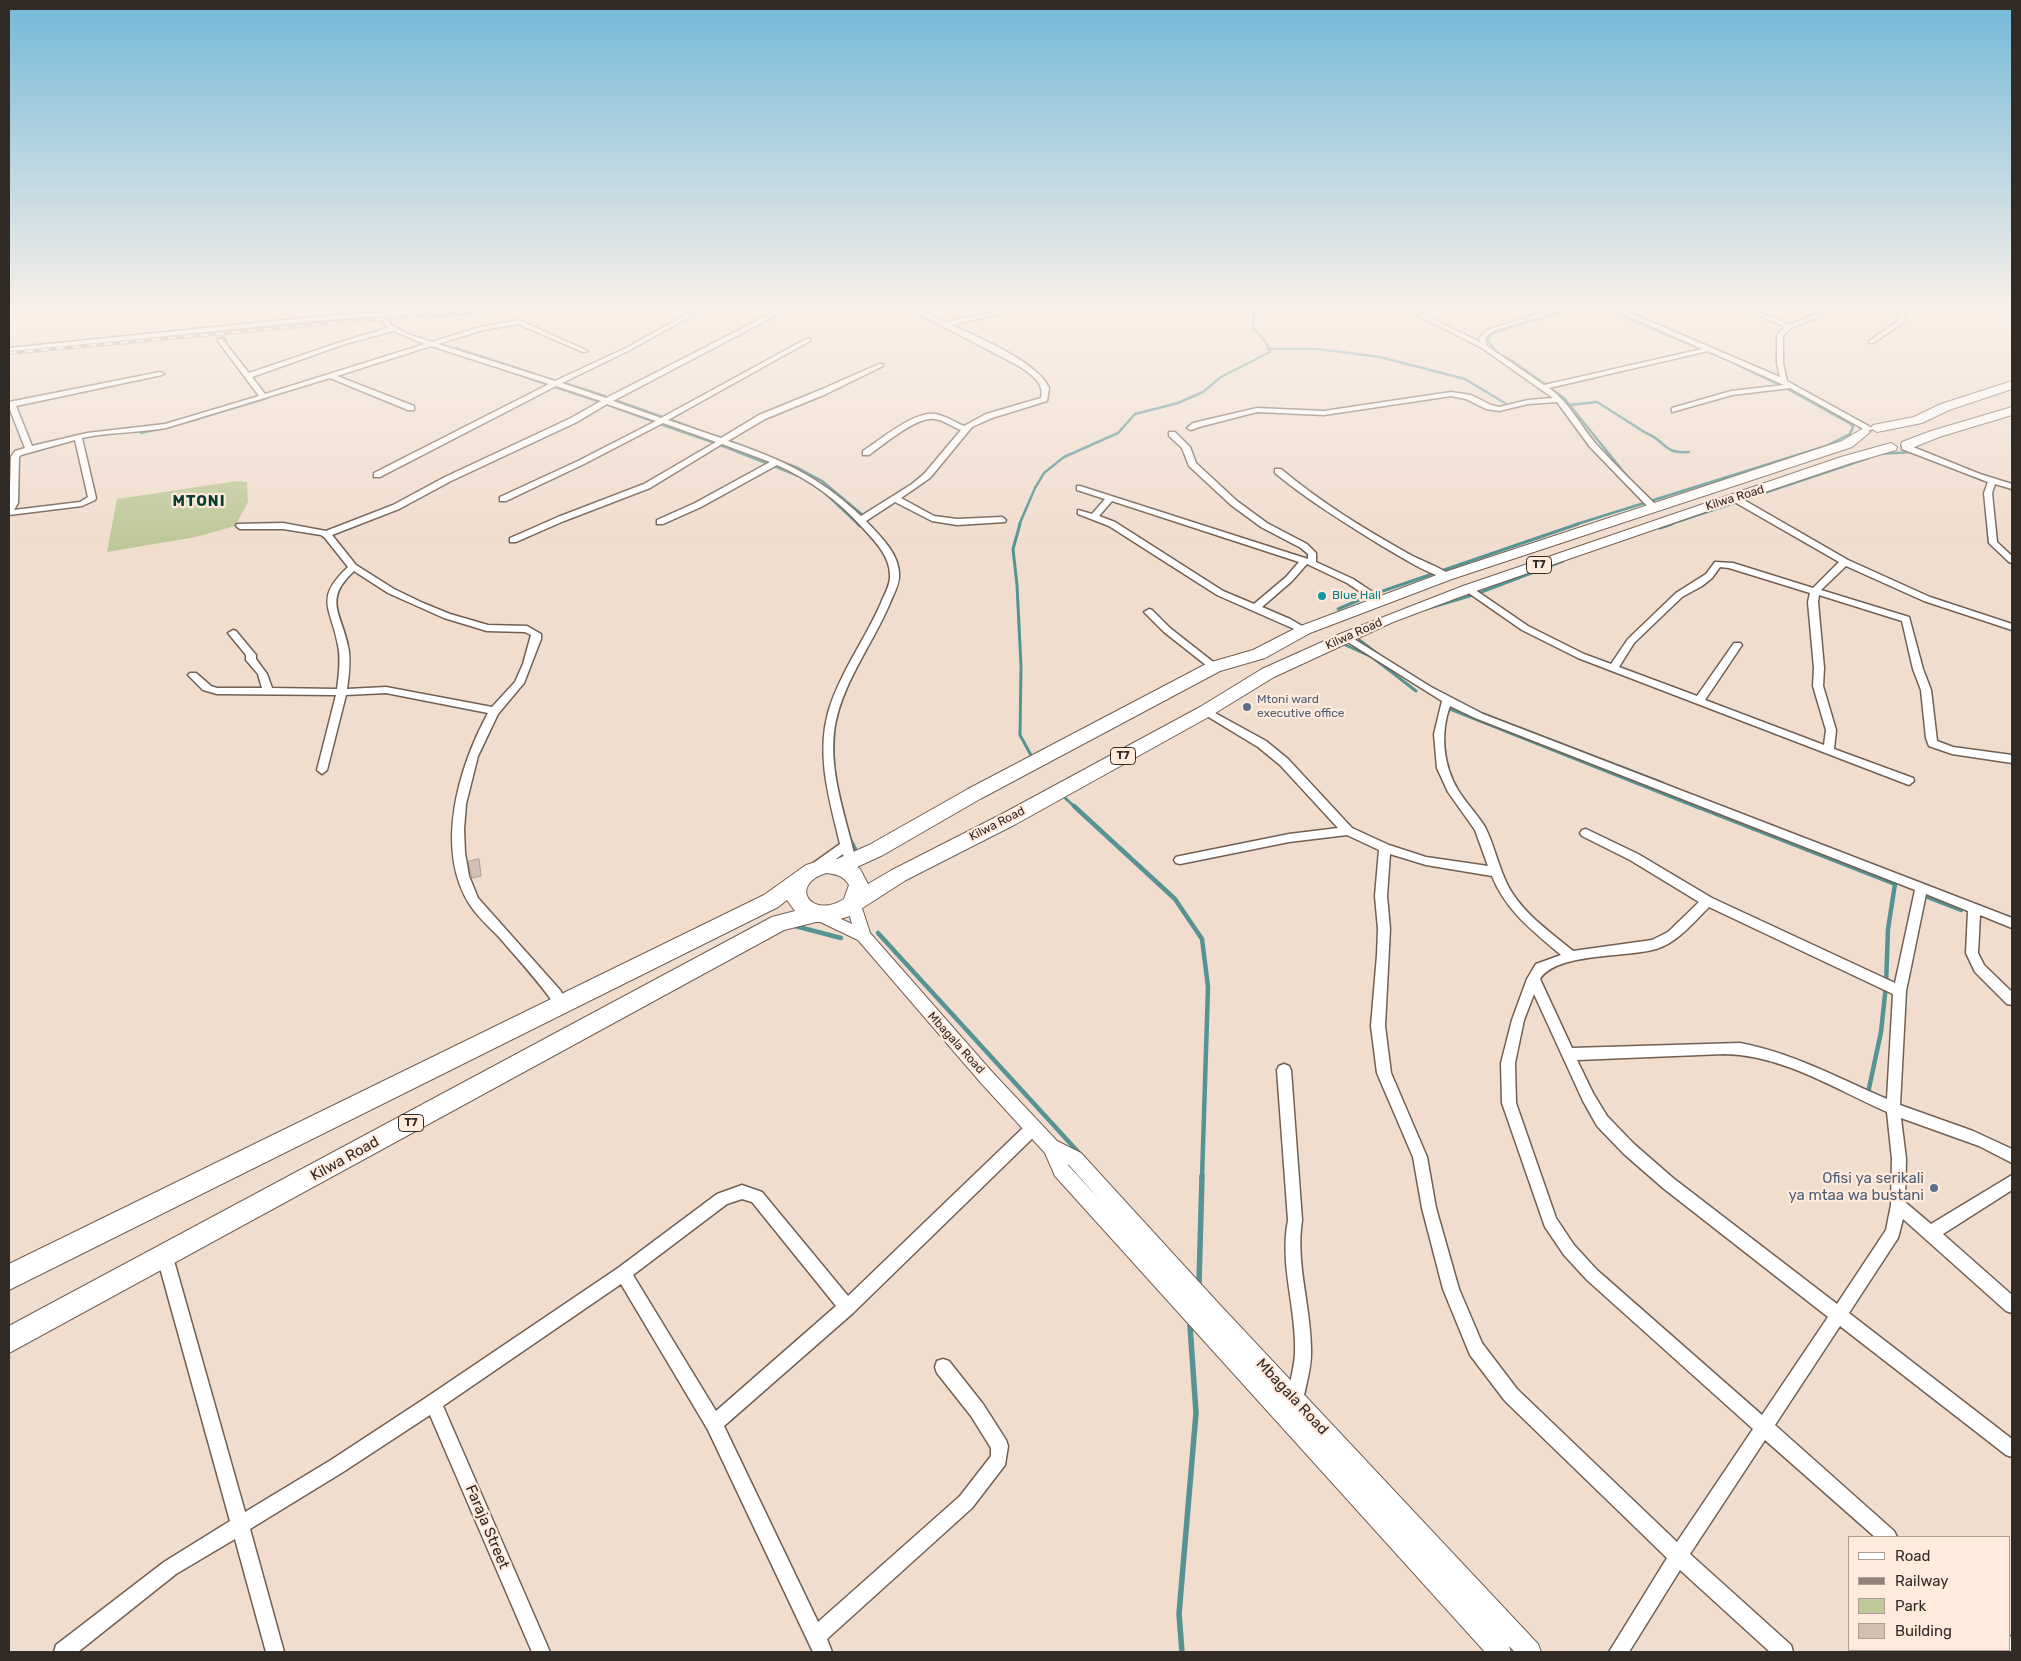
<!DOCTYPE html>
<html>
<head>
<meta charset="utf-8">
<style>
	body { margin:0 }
	#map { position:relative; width:2021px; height:1661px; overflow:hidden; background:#f1ddce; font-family:Rubik,sans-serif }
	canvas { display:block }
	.frame { position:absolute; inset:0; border:10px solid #322a25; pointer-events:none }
	.legend { position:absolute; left:1848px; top:1536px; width:162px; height:115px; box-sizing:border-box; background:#ffeadb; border:1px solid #ad9d92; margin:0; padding:6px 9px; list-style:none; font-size:15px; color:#322a25 }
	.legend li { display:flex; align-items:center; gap:10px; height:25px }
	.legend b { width:25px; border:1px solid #ad9d92 }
</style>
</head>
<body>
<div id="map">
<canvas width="2021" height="1661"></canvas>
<div class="frame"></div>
<ul class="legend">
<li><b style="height:6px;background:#fff"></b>Road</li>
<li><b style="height:6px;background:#908379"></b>Railway</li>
<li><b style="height:14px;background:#bec899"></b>Park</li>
<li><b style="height:14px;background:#d4c0b2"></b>Building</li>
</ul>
</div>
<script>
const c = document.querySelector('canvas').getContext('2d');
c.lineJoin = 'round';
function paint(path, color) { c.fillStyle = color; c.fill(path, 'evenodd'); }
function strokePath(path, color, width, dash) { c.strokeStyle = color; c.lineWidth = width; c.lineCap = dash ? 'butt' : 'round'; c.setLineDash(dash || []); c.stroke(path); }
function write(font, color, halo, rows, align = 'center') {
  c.font = font + ' Rubik,sans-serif'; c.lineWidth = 4.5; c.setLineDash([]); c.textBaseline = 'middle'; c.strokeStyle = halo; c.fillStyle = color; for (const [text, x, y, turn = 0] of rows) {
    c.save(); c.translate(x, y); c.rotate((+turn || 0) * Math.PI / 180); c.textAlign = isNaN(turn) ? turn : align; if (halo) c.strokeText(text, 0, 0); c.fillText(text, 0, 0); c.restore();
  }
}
const green = new Path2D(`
	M237 481 247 482 248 502 235 526 196 537 107 552 117 499Z`);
const streamFar3 = new Path2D(`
	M1575 309 1498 331 1491 334 1488 340 1496 352 1514 362 1564 398 1630 480
	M388 318 457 315 523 309
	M218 332 226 339V343L235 356
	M151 339 375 318
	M456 348 553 380
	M1269 349H1317L1380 357 1465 379 1508 405
	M241 363 261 389
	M484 363 546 384
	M561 382 605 396
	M552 386 600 402
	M615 400 662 417
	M608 405 652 421
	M1569 405 1597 402 1646 433C1667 441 1662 454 1689 452
	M669 419 719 438
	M187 422 267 398 265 395
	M660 424 712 442
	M141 433 158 429
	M725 440 798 468 822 481 865 517
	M720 445 804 478
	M1878 454 1913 452
	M1963 472 1982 480
	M824 492 859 525
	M1019 525 1035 488 1044 473 1064 457 1118 433 1135 414 1178 403 1203 392 1221 377 1270 352 1265 341 1253 328 1254 309
	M1574 525 1826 446 1850 434 1853 427 1851 424 1784 387 1728 360 1605 309
	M1668 525 1869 458`);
const streamFar2 = new Path2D(`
	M858 524 860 526
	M1020 524 1013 549 1017 585 1021 666 1020 735 1032 757
	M1660 528 1672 524
	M1338 609 1371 595 1578 524
	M1426 609 1476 594 1563 561
	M1359 636 1358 639 1379 655
	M1341 643 1372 657 1416 691
	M857 666 870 641
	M1450 709 1699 808
	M1478 712 1663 783
	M833 761 834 728
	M1064 797 1076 808`);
const streamFar1 = new Path2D(`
	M1074 806 1175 899 1202 939 1208 987 1202 1178
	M1696 806 1895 884 1888 929 1886 985 1881 1032 1868 1093 1866 1092
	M849 838 855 849
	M1925 896 1961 910
	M795 926 841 938
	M878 933 1080 1154`);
const stream = new Path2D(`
	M1199 1283 1202 1176
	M1182 1652 1179 1614 1196 1413 1190 1326`);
const building = new Path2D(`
	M479 859 481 876 472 878 468 862Z`);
const minor = new Path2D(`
	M433 309H465L462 311 388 316 391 325 408 334 432 342 480 327 519 320 588 351 583 352 518 324 483 330 438 344 555 381 626 348 696 309H704L630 350 562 383 606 398 780 309H788L613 401 661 418 806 339H810V341L668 420 721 438 759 415 820 390 879 364H883V366L826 394 765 419 728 441C783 460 818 476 861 516L912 484 924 474 961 430C952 427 944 420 935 419 918 415 883 445 869 455H863V451C880 440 914 411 935 414 946 416 955 422 964 426L986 414 1041 398C1045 382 1030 374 1019 366L910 309H918L946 322 1007 309H1019L952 325C977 337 1038 362 1049 388L1047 401 992 418 972 427 930 478 901 498 934 516 957 519 1002 517 1006 520 1005 522 957 525 932 521 895 502 866 521C879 535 899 553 899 574 900 584 893 595 890 603 872 646 840 685 834 732 829 775 847 820 856 862L854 865H846L843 854 820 870H812L810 867 812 864 840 844C830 801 816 757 828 713 839 674 865 640 881 603 884 595 891 584 890 575 890 556 874 540 862 527 838 500 810 480 777 465L701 507 663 524H657V520L695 503 770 462 722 444 650 488 564 521 516 542H510V538L558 517 644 484 716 442 663 423 584 464 506 501H500V497L578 461 656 421 607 404 577 422 451 481 399 509 332 535 356 565 394 589 423 603 450 614 488 625 527 626 541 634V639L524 683 498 714 478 756 466 804 464 829 465 853 469 876 478 898 560 990 569 1005 568 1009 563 1010 558 1009C540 983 519 960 498 936 488 926 477 916 470 905 434 848 459 767 488 713L386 693 346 695 327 770 322 774 317 770 336 695 217 694 203 690 188 675 190 673H196L211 686 217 688H262L258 674 246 660V655L228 633 233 630 236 631 256 655V659L267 674 272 688 337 689C339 675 341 659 338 645 331 607 314 599 348 567L325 538 321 535 283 529H240L236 526 237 524 283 523 326 531 393 505 445 477 571 418 601 401 556 386 380 477H374V473L549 384 431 346 337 376 414 406V410H408L330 378 166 428C138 433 110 432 82 438L96 498 95 500 82 506 9 515 11 457 15 451 25 448 9 407V402L160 372 164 374 162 375 16 406 32 446 87 433 165 424 259 396 218 341V339H222L249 373 341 342 388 328 382 320V316L324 320 9 352V348L324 316ZM393 331 425 344 265 394 252 377 345 344ZM75 440 88 497 80 502 14 510 18 503 19 457 21 455ZM354 571 388 593 444 618 487 631 525 632 531 635 523 664 515 682 492 707 386 687 347 689C349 675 351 659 348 646 341 612 323 600 354 571Z
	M1405 309H1413L1480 342 1479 338 1489 329 1555 309H1565L1493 331 1485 338 1487 346 1544 385 1702 349 1613 309H1621L1780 377 1777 363V335L1785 327 1744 309H1752L1789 325 1828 309H1836L1791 328 1783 336V363L1787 381 1874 429 1867 431 1790 388 1732 395 1672 412V408L1731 391 1784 385 1708 351 1549 388C1569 402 1580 425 1596 444 1615 465 1636 485 1656 505L1657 507 1653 509H1650L1590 447 1557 402 1528 404 1499 411 1486 409 1466 399 1451 396 1324 415 1257 412 1199 427 1191 430 1187 428 1193 423 1257 408 1324 411 1451 392 1471 395 1491 405 1499 407 1528 400 1553 398 1482 348Z
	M1902 309H1908L1903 323 1873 343H1869V341L1898 321Z
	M1169 432H1175L1190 447 1196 463 1237 501 1267 523 1307 544 1316 553V562L1353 579 1383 599V603H1377L1347 583 1307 564 1292 581 1262 607 1290 619 1309 630 1304 633 1301 632 1217 595 1109 526 1078 514V510L1092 514 1105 499 1077 490V486H1080L1308 559V554L1301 548 1261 527 1231 505 1189 466 1182 448 1169 436ZM1112 501 1299 562 1286 577 1254 604 1223 591 1115 522 1099 516Z
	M1902 445H1908L1980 474 2012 484V489L1995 484 1992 493 1997 542 2012 556V563L2009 562 1989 543 1984 493 1988 482 1902 449Z
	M1275 469H1281C1320 502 1363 528 1407 553 1419 560 1443 568 1451 576L1447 579C1424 572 1403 558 1382 546 1345 523 1309 501 1275 473Z
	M1731 496H1737L1848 560 1930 597 2012 624V630L1924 601 1846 566 1821 590 1909 617 1923 669 1931 690 1937 741 1953 747 2012 755V763L1952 754 1929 746 1926 738 1921 690 1913 669 1902 621 1819 595 1818 602 1824 668 1823 686 1836 730 1834 749 1913 778 1914 781 1909 785 1578 658 1522 630 1463 589 1468 586 1471 587 1528 626 1584 654 1611 664 1628 639 1676 593 1706 574 1715 562 1733 563 1813 588 1839 562 1731 500ZM1720 567 1729 568 1810 593 1808 602 1814 668 1813 686 1826 730 1824 745 1705 700 1742 645 1740 643H1734L1697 696 1619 667 1634 643 1682 597 1702 586 1712 578Z
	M1149 609 1152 610 1170 628 1217 665 1219 667 1217 669H1211L1164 632 1144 612Z
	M1346 634 1431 687 1483 714 2012 918V928L1980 915 1978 953 1984 965 2012 992V1005L2007 1004 1975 972 1966 953 1968 911 1926 894 1906 991 1900 1105 1973 1131 2012 1149V1163L1979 1146 1901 1118 1906 1159 1905 1202 1931 1224 2012 1175V1190L1943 1234 2012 1295V1313L2006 1311 1903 1219 1898 1238 1849 1313 2012 1439V1457L2006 1455 1840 1326 1775 1425 1894 1531 1897 1537H1875L1765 1440 1690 1554 1791 1645 1793 1652H1770L1680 1570 1629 1652H1609L1667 1558 1505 1401 1470 1355 1443 1289 1422 1208 1413 1157 1377 1073 1371 1026 1377 955 1378 929 1375 896 1379 850 1347 835 1289 842 1180 864 1176 863 1174 860 1176 857 1180 856 1289 834 1338 828 1280 765 1258 747 1202 713 1201 711 1202 709 1206 708 1266 741 1288 759 1352 828 1389 845 1426 857 1488 866 1475 830 1448 792 1437 768 1434 734 1442 701 1343 639 1341 637ZM1450 706 1475 718 1915 890 1895 983 1712 898 1638 854 1586 829 1582 830 1580 833 1582 836 1630 860 1699 902 1668 932 1652 940 1573 951C1549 931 1521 912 1507 884 1498 865 1494 845 1485 827 1477 814 1466 803 1458 790 1443 765 1440 733 1450 706ZM1390 854 1426 865 1492 876C1506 911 1533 931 1561 955L1536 964 1527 979 1512 1020 1501 1063 1502 1103 1545 1227 1564 1255 1587 1280 1753 1429 1677 1542 1517 1389 1482 1343 1459 1289 1436 1208 1427 1157 1391 1073 1385 1026 1390 929 1387 896ZM1709 907 1893 994 1887 1099C1838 1078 1793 1053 1740 1043L1572 1048 1540 979C1557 952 1626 958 1656 949 1677 943 1694 922 1709 907ZM1534 994 1583 1101 1597 1126 1624 1154 1663 1188 1828 1317 1762 1415 1597 1270 1574 1245 1556 1218 1516 1103 1515 1063 1524 1020ZM1724 1054C1783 1055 1835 1089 1887 1112L1892 1159 1891 1205 1886 1230 1837 1304 1673 1178 1634 1144 1607 1116 1593 1093 1577 1060Z
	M1284 1064 1289 1066 1291 1070 1302 1220C1295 1265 1312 1309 1311 1354 1311 1369 1306 1385 1303 1400L1301 1406 1295 1408 1289 1406 1287 1400C1289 1385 1294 1369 1295 1354 1297 1309 1279 1265 1288 1220L1277 1070 1279 1066Z
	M1033 1122 1038 1123 1040 1128 1038 1133 853 1313 724 1426 818 1622 960 1496 991 1456V1448L971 1416 937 1373 935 1367 937 1361 943 1359 949 1361 983 1404 1006 1440 1008 1446 1005 1465 972 1508 827 1639 832 1652H813L708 1430 621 1284 443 1406 550 1652H532L430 1415 343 1472 250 1529 284 1652H266L235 1539 176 1574 78 1652H54L56 1645 164 1562 230 1521 157 1257 160 1252 165 1249 170 1252 173 1257 245 1512 331 1460 427 1397 618 1268 717 1194 742 1185 762 1192 848 1296 1028 1123ZM742 1199 752 1202 836 1306 716 1411 633 1275 727 1204Z
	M2010 1636 2012 1637V1652H2004L2003 1650H2010Z`);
const tertiary = new Path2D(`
	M853 896 858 898 860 902 870 933 993 1073 1057 1141 1081 1153 1220 1305 1538 1644 1541 1652H1515L1509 1646 1511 1652H1485L1055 1176 1045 1153 981 1083 858 940 812 918 810 914 812 910 817 908 852 924 846 902 848 898ZM1067 1164 1069 1165 1100 1200Z`);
const trunk = new Path2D(`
	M2012 381V389L1949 410 1922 423 1877 432 1871 428 1873 425 1914 417 1941 404Z
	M2012 407V415L1939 437 1912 448 1907 449 1901 445 1902 442 1931 431Z
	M1864 428 1870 432 1852 447 1452 579 1310 633 1265 658 1220 671 980 799 883 855 857 867 860 869 868 884 892 870 1002 814 1200 707 1262 669 1340 634 1463 586 1841 457 1891 443 1897 447 1896 450 1851 463 1705 512 1473 592 1393 622 1274 677 1212 715 1016 824 906 880 850 916 830 922H816L784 930 9 1353V1326L772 917 795 911 787 900 778 907 9 1290V1264L764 895 806 865 826 859H837L869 845 968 789 1208 663 1253 650 1298 627 1442 573 1842 441ZM826 873C836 874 844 876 849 885L844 899C811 920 788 885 826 873Z`);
const rail = new Path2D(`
	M9 353 487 309`);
const markers = [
	[1322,596,5,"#0f9aa8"],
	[1247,707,5,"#5c6f8a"],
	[1934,1188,5,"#5c6f8a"]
];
const shields = [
	[1539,565,25],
	[1123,756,25],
	[411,1123,25]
];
const shieldNames = [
	["T7",1539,565],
	["T7",1123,756],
	["T7",411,1123]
];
const streetNames = [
	["Kilwa Road",1735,498,-17],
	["Kilwa Road",1354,634,-24],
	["Kilwa Road",997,824,-27],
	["Mbagala Road",956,1043,48]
];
const cultureNames = [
	["Blue Hall",1332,596]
];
const serviceNames = [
	["Mtoni ward",1257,700],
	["executive office",1257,714]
];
const farDistrictnames = [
	["MTONI",199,502]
];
const nearStreetnames = [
	["Kilwa Road",345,1159,-29],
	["Mbagala Road",1292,1397,47],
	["Faraja Street",487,1527,67]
];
const nearServicenames = [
	["Ofisi ya serikali",1924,1179],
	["ya mtaa wa bustani",1924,1196]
];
paint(green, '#bec899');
strokePath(streamFar3, '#569393', 2.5);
strokePath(streamFar2, '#569393', 3);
strokePath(streamFar1, '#569393', 4.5);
strokePath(stream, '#569393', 5.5);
paint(building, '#d4c0b2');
strokePath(building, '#b19e90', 1);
strokePath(minor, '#716053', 3);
strokePath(tertiary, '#716053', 2);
strokePath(trunk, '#716053', 2);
paint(minor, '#fff');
paint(tertiary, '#fff');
paint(trunk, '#fff');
strokePath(rail, '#908379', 4);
strokePath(rail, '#ffeadb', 2.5, [8]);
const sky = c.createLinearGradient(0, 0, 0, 541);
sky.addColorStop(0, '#74b9d9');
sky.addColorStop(0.57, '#f9f0e9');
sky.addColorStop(1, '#f9f0e900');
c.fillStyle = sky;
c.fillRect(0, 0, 2021, 541);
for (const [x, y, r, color] of markers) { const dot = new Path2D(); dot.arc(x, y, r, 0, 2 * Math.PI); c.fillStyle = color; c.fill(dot); strokePath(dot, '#ffeadb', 2); }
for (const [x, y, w] of shields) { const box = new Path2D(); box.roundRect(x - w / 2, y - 8.5, w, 17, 4); c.fillStyle = '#ffeadb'; c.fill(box); strokePath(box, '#322a25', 1); }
write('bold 11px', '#322a25', null, shieldNames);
write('12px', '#322a25', '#ffeadb', streetNames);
write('12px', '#0d838f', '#ffeadb', cultureNames, 'left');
write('12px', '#4e5e75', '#ffeadb', serviceNames, 'left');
c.letterSpacing = '1px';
write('bold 15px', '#053f32', '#ffeadb', farDistrictnames);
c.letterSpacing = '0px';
write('15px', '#322a25', '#ffeadb', nearStreetnames);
write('15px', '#4e5e75', '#ffeadb', nearServicenames, 'right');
</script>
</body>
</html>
